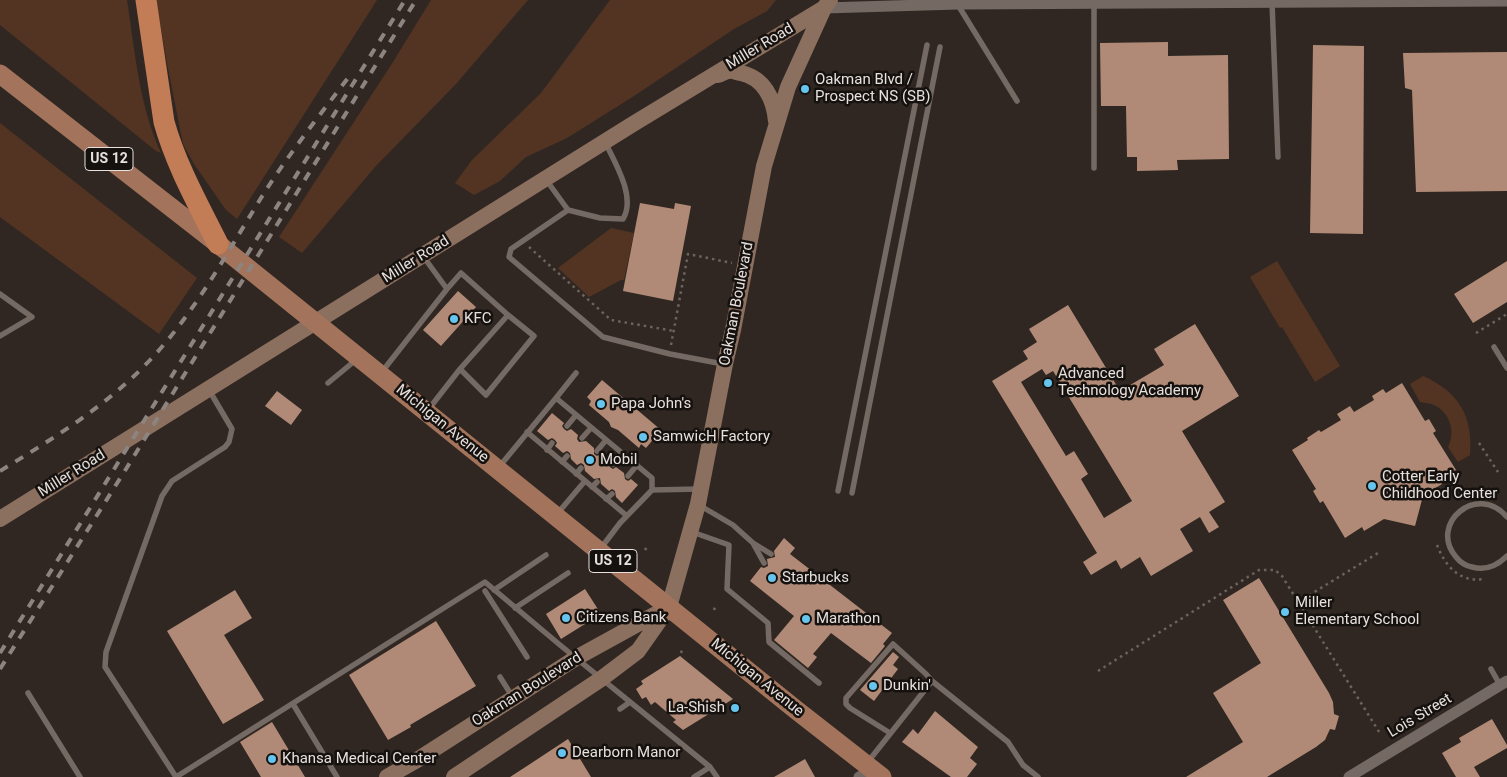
<!DOCTYPE html>
<html>
<head>
<meta charset="utf-8">
<style>
	body { margin:0 }
	canvas { display:block; background:#302722 }
</style>
</head>
<body>
<canvas width="1507" height="777"></canvas>
<script>
const c = document.querySelector('canvas').getContext('2d');
c.lineJoin = 'round';
function paint(path, color) { c.fillStyle = color; c.fill(path, 'evenodd'); }
function strokePath(path, color, width, dash) { c.strokeStyle = color; c.lineWidth = width; c.lineCap = dash ? 'butt' : 'round'; c.setLineDash(dash || []); c.stroke(path); }
function write(font, color, halo, rows, align = 'center') {
  c.font = font + ' Roboto,sans-serif'; c.lineWidth = 5; c.setLineDash([]); c.textBaseline = 'middle'; c.strokeStyle = halo; c.fillStyle = color; for (const [text, x, y, turn = 0] of rows) {
    c.save(); c.translate(x, y); c.rotate((+turn || 0) * Math.PI / 180); c.textAlign = isNaN(turn) ? turn : align; if (halo) c.strokeText(text, 0, 0); c.fillText(text, 0, 0); c.restore();
  }
}
const green = new Path2D(`
	M0 0H127C135 52 139 105 161 153L156 151 0 25Z
	M156 0H377L237 219 226 210 194 164 183 144 167 63Z
	M431 0H528L456 84 375 167 302 253 279 237 393 62Z
	M610 0H776L767 11 734 29 634 96 567 138 526 157 500 181 474 195 455 183 472 160 541 93Z
	M0 123 197 278 159 334 0 217Z
	M611 228 634 233 624 280H621L589 297 558 268Z
	M1277 261 1340 366 1315 382 1282 327 1280 328 1250 277Z
	M1423 376C1459 392 1473 416 1470 455L1458 462 1448 447C1456 432 1450 414 1436 406 1431 403 1425 403 1420 402L1410 384Z`);
const building = new Path2D(`
	M1168 42V56L1228 55 1229 159 1177 160 1178 170 1137 171V157H1127L1126 106H1101L1100 43Z
	M1313 45 1364 46 1363 234 1310 233Z
	M1507 52V191L1416 192 1412 90 1405 88 1403 53Z
	M640 203 674 209 675 203 691 206 673 301 623 291Z
	M1507 261V302L1473 323 1454 294Z
	M458 291 476 307 441 346 423 330Z
	M1068 305 1120 391 1164 365 1154 349 1195 324 1239 396 1182 431 1225 502 1209 512 1219 527 1209 533 1200 517 1180 529 1193 551 1151 576 1140 557 1121 569 1116 560 1091 575 1083 562 1097 553 992 381 1028 359 1023 351 1037 342 1029 329ZM1042 369 1046 375 1053 371 1132 501 1104 518 1081 479 1088 474 1074 451 1066 456 1021 382Z
	M602 380 661 430 646 448 641 444 639 448 618 430 611 427 609 422 589 405 591 401 587 397Z
	M1402 383 1425 421 1429 419 1436 431 1433 433 1456 470 1440 480 1442 484 1423 496 1415 526 1384 519 1364 531 1362 527 1345 538 1323 501 1320 503 1313 491 1316 489 1292 450 1308 440 1307 438 1319 430 1321 432 1341 420 1337 414 1350 406 1354 412 1374 400 1372 396 1383 389 1386 393Z
	M277 391 302 410 291 425 265 406Z
	M552 413 564 423 562 426 564 429 567 431 571 429 578 435 577 439 579 442 586 441 594 448V454L597 456 601 454 609 461 610 467 613 469 616 467 624 473 625 479 628 481 631 479 638 485 622 503 616 497 615 491 612 489 609 491 601 484 600 478 594 479 585 471 584 465 581 463 577 465 571 459 570 453 567 451 563 453 555 446 557 443 555 440 552 438 548 440 537 431Z
	M784 538 795 548 790 554 892 633 883 644 885 646 871 663 831 633 813 654 817 657 808 668 774 640 794 616 750 581 761 567 764 568 768 566 767 559 775 557 774 551Z
	M1259 578 1329 693 1333 702 1334 714 1339 716 1335 730 1330 729 1325 740 1316 747 1267 777H1186L1243 742 1213 693 1261 663 1223 600Z
	M585 589 601 614 561 639 546 614Z
	M235 590 252 618 224 635 264 700 223 724 167 631Z
	M436 621 476 686 410 725 411 727 388 740 349 675Z
	M893 652 899 657 893 665 898 669 874 701 860 690Z
	M680 656 733 699 683 730 673 722 676 720 655 702 651 705 646 697 642 699 636 689 643 684 641 681Z
	M935 711 978 747 970 758 977 764 967 777H951L902 742 913 729 918 734Z
	M1492 719 1507 745V748L1474 767 1480 777H1456L1442 753 1461 742 1459 738Z
	M272 722 305 777H261L240 742Z
	M568 739 591 777H510L527 766Z
	M805 759 815 777H774Z`);
const path = new Path2D(`
	M529 247 611 320 674 331
	M1476 333 1507 314
	M671 345 688 254 732 263
	M1479 443 1498 472
	M1437 545C1445 566 1460 583 1484 579
	M645 550 648 545
	M1298 602 1378 553
	M714 610 715 607
	M681 653 682 650
	M1098 671 1259 570H1275L1282 576 1381 735`);
const lane = new Path2D(`
	M1272 2 1278 157
	M1094 4V168
	M958 5 1017 101
	M547 181 568 210 600 218 623 219C636 198 616 164 606 144
	M568 210 511 249 509 257 603 337 670 354 723 364
	M423 256 447 289
	M0 294 32 317 0 336
	M1494 347 1507 368
	M460 369 486 395 534 336 508 315
	M381 373 447 289 461 273 508 315 460 369 428 410
	M328 383 357 359
	M556 398 576 373
	M567 426 576 415
	M527 432 627 516
	M582 438 591 428
	M547 450 552 443
	M597 451 606 440
	M562 462 567 456
	M613 464 622 453
	M499 467 556 398 652 478V490L620 523 601 548
	M576 474 581 468
	M628 476 637 465
	M592 487 597 482
	M652 490 699 489
	M838 491 927 45
	M852 493 940 47
	M606 499 612 494
	M699 505 733 525 753 543 771 554
	M557 514 585 481
	M1507 517C1477 482 1428 524 1456 557 1460 562 1466 566 1472 567 1486 571 1497 566 1507 556
	M692 532 729 545 727 589 768 623 769 642 819 683
	M754 545 764 563
	M494 590 546 555
	M485 591 527 657
	M515 608 568 573
	M1491 669 1500 685
	M500 677 512 696
	M28 693 80 777
	M293 704 337 777
	M620 709 630 702
	M890 733 850 708 846 704V698L893 644 926 674 932 681 1008 742 1023 765 1038 777
	M867 763 932 681
	M176 777 485 582 560 645 710 767 717 777
	M176 777 105 667 106 652 162 496 172 481 225 447 229 442 232 429 209 390
	M694 777 710 767`);
const street = new Path2D(`
	M824 8 958 4 1507 1
	M859 777 872 770
	M1349 777 1507 681`);
const secondary = new Path2D(`
	M718 75C721 74 726 71 729 71 733 70 738 73 741 73 764 78 774 99 776 121
	M0 519 633 124 824 8 830 0
	M387 777 417 760 576 658 665 609
	M454 777 601 679 638 651 669 607 698 504 725 364 733 330 764 166 788 87 824 8`);
const primary = new Path2D(`
	M0 74 218 244 795 709 882 777`);
const highway = new Path2D(`
	M146 0 164 122C176 165 198 204 218 244`);
const rail = new Path2D(`
	M0 471C54 438 108 405 151 359 198 309 230 247 266 190 292 150 322 112 351 74
	M0 653 405 0
	M0 669 126 469 416 0`);
const markers = [
	[805,89,5,"#65c5ee"],
	[454,319,5,"#65c5ee"],
	[1048,383,5,"#65c5ee"],
	[601,404,5,"#65c5ee"],
	[643,437,5,"#65c5ee"],
	[590,460,5,"#65c5ee"],
	[1372,486,5,"#65c5ee"],
	[772,578,5,"#65c5ee"],
	[1285,612,5,"#65c5ee"],
	[566,618,5,"#65c5ee"],
	[806,619,5,"#65c5ee"],
	[873,686,5,"#65c5ee"],
	[735,708,5,"#65c5ee"],
	[562,753,5,"#65c5ee"],
	[272,759,5,"#65c5ee"]
];
const shields = [
	[109,159,48],
	[613,561,48]
];
const shieldNames = [
	["US 12",109,159],
	["US 12",613,561]
];
const streetNames = [
	["Miller Road",760,47,-31],
	["Miller Road",416,260,-32],
	["Oakman Boulevard",737,304,-79],
	["Michigan Avenue",442,424,39],
	["Miller Road",72,474,-32],
	["Michigan Avenue",757,678,39],
	["Oakman Boulevard",527,690,-32],
	["Lois Street",1420,716,-31]
];
const poiNames = [
	["Oakman Blvd /",815,80],
	["Prospect NS (SB)",815,97],
	["KFC",464,319],
	["Advanced",1058,374],
	["Technology Academy",1058,391],
	["Papa John's",611,404],
	["SamwicH Factory",653,437],
	["Mobil",600,460],
	["Cotter Early",1382,477],
	["Childhood Center",1382,494],
	["Starbucks",782,578],
	["Miller",1295,603],
	["Elementary School",1295,620],
	["Citizens Bank",576,618],
	["Marathon",816,619],
	["Dunkin'",883,686],
	["La-Shish",725,708,"right"],
	["Dearborn Manor",572,753],
	["Khansa Medical Center",282,759]
];
paint(green, '#533322');
paint(building, '#b08a76');
strokePath(path, '#6b635f', 2.5, [2.5, 4]);
strokePath(lane, '#746963', 5.5);
strokePath(street, '#746963', 11);
strokePath(secondary, '#8b6f5f', 16);
strokePath(primary, '#a3745b', 19);
strokePath(highway, '#c27c56', 21);
strokePath(rail, '#8c8480', 4, [9, 9]);
for (const [x, y, r, color] of markers) { const dot = new Path2D(); dot.arc(x, y, r, 0, 2 * Math.PI); c.fillStyle = color; c.fill(dot); strokePath(dot, '#15110e', 2); }
for (const [x, y, w] of shields) { const box = new Path2D(); box.roundRect(x - w / 2, y - 11.5, w, 23, 4); c.fillStyle = '#15110e'; c.fill(box); strokePath(box, '#e7e0dd', 1); }
write('bold 14px', '#e7e0dd', null, shieldNames);
write('15px', '#e7e0dd', '#15110e', streetNames);
write('15px', '#e7e0dd', '#15110e', poiNames, 'left');
</script>
</body>
</html>
